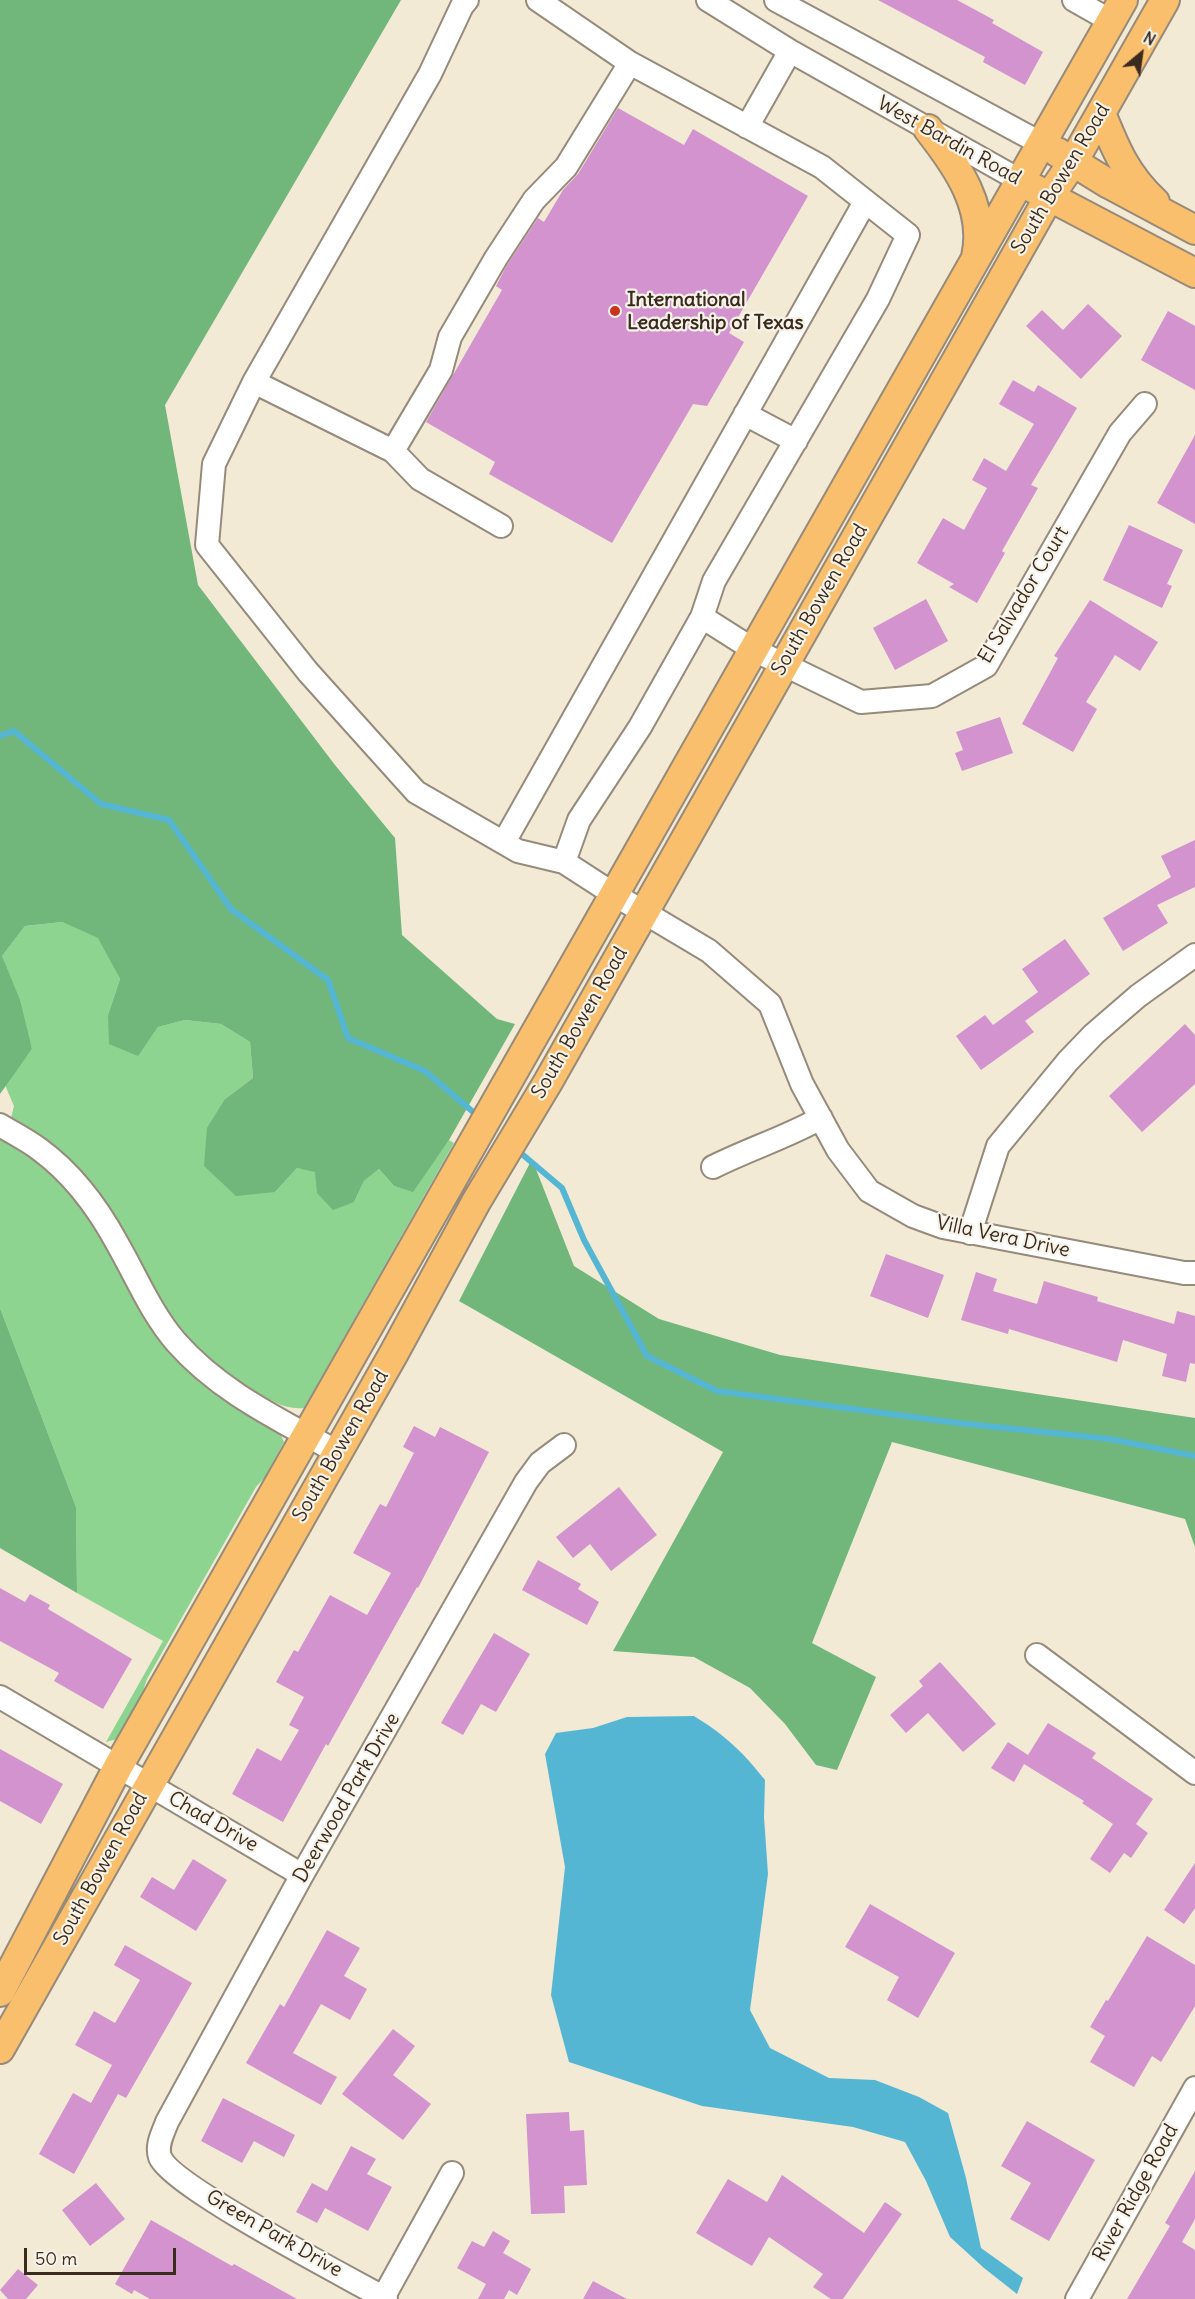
<!DOCTYPE html>
<html>
<head>
<meta charset="utf-8">
<style>
	body { margin:0 }
	#map { position:relative; width:1195px; height:2299px; overflow:hidden; background:#f2ead5; font-family:Delius,sans-serif }
	canvas { display:block }
	.north { position:absolute; left:1111px; top:24px; width:60px; height:60px; -webkit-text-stroke:4px #f7f3e8; paint-order:stroke; rotate:29deg; font-size:16px; font-weight:700; line-height:24px; text-align:center; color:#3b2a1e }
	.north::after { content:''; display:block; margin:auto; width:21px; height:27px; background:#3b2a1e; clip-path:polygon(50% 0,100% 100%,50% 72%,0 100%) }
	.scale { position:absolute; left:24px; top:2248px; width:152px; height:27px; box-sizing:border-box; border:3px solid #3b2a1e; border-top:0; padding-left:8px; font-size:18px; line-height:21px; white-space:nowrap; color:#3b2a1e; -webkit-text-stroke:4px #f7f3e8; paint-order:stroke }
</style>
</head>
<body>
<div id="map">
<canvas width="1195" height="2299"></canvas>
<div class="north">N</div>
<div class="scale">50 m</div>
</div>
<script>
const c = document.querySelector('canvas').getContext('2d');
c.lineJoin = 'round';
function paint(path, color) { c.fillStyle = color; c.fill(path, 'evenodd'); }
function strokePath(path, color, width, dash) { c.strokeStyle = color; c.lineWidth = width; c.lineCap = dash ? 'butt' : 'round'; c.setLineDash(dash || []); c.stroke(path); }
function write(font, color, halo, rows, align = 'center') {
  c.font = font + ' Delius,sans-serif'; c.lineWidth = 4.5; c.setLineDash([]); c.textBaseline = 'middle'; c.strokeStyle = halo; c.fillStyle = color; for (const [text, x, y, turn = 0] of rows) {
    c.save(); c.translate(x, y); c.rotate((+turn || 0) * Math.PI / 180); c.textAlign = isNaN(turn) ? turn : align; if (halo) c.strokeText(text, 0, 0); c.fillText(text, 0, 0); c.restore();
  }
}
const green = new Path2D(`
	M62 922 99 938 120 979 108 1015 138 1055 158 1027 185 1020 221 1024 250 1042 253 1078 225 1099 275 1192 297 1168 316 1171 354 1202 364 1181 379 1169 394 1186 412 1191 449 1140 454 1143 304 1408C284 1410 271 1400 254 1390 220 1370 189 1344 167 1311 141 1272 126 1229 99 1191 76 1161 44 1137 11 1118L14 1106 5 1085 32 1049 2 956 25 926Z
	M0 1139C40 1158 75 1194 97 1232 118 1268 134 1305 158 1338 190 1381 235 1407 280 1433L284 1442 265 1477 256 1487 147 1679 142 1694 117 1739 106 1742 163 1641 77 1593 76 1507 0 1308Z`);
const forest = new Path2D(`
	M0 0H401L165 405 198 585 335 765 395 838 402 935 497 1019 515 1024 449 1140 413 1192 394 1186 379 1169 364 1181 354 1202 333 1210 317 1193 315 1172 297 1168 275 1192 236 1196 204 1166 207 1128 225 1099 253 1078 250 1042 221 1024 185 1020 158 1027 138 1056 109 1044 108 1015 120 979 98 938 62 922 25 926 2 956 20 1000 32 1049 0 1094Z
	M532 1159 574 1266 659 1319 780 1355 1195 1418V1547L1185 1519 892 1442 812 1643 876 1677 837 1770 816 1765 785 1724 750 1688 694 1657 613 1651 723 1452 459 1301Z
	M0 1308 76 1507 77 1593 0 1548Z`);
const water = new Path2D(`
	M694 1716C726 1736 742 1751 765 1780L764 1817 768 1874 750 2010 770 2048 829 2078 875 2080 919 2097 948 2113 966 2178 981 2248 1023 2278 1017 2294 984 2268 950 2237 926 2181 905 2142 853 2127 702 2106 569 2062 551 1995 565 1867 545 1754 556 1733 593 1728 627 1717Z`);
const stream = new Path2D(`
	M0 736 14 731 101 804 169 820 231 909 328 980 348 1038 425 1071 479 1117
	M516 1149 562 1188 584 1240 647 1356 717 1391 958 1423 1110 1439 1195 1456`);
const building = new Path2D(`
	M878 0H957L994 20 992 23 1043 52 1025 85 983 62 985 57Z
	M618 108 684 145 693 129 808 196 729 333 744 342 707 406 693 404 612 543 489 474 495 462 426 422 502 290 496 286 507 265 538 218 544 222 563 190 578 174Z
	M1088 304 1122 336 1081 379 1026 326 1042 310 1063 330Z
	M1168 311 1195 326V390L1141 360Z
	M1013 380 1034 392 1038 385 1077 408 1031 485 1038 488 1002 551 1005 553 977 603 949 587 954 584 917 563 943 518 964 530 987 488 972 480 984 458 1006 471 1034 424 999 404Z
	M1195 435V524L1157 503Z
	M1129 525 1183 550 1167 584 1172 586 1162 608 1103 580Z
	M926 599 948 641 895 670 873 628Z
	M1090 600 1158 642 1140 671 1115 655 1086 702 1097 709 1073 752 1022 724 1058 658 1054 656Z
	M1000 717 1013 753 962 771 955 753 963 750 956 732Z
	M1195 840V887L1157 905 1168 923 1123 951 1103 918 1171 877 1161 856Z
	M1065 939 1090 974 1025 1021 1034 1032 981 1070 956 1036 985 1015 993 1025 1038 992 1022 969Z
	M1185 1024 1195 1035V1084L1142 1132 1109 1096Z
	M886 1254 944 1275 928 1318 870 1296Z
	M976 1272 997 1279 993 1291 1037 1304 1044 1281 1098 1297 1097 1301 1174 1324 1177 1311 1195 1316V1364L1190 1363 1186 1382 1162 1376 1167 1354 1123 1340 1117 1362 1009 1329 1008 1334 961 1320Z
	M414 1426 435 1437 440 1427 489 1452 418 1588 417 1587 328 1746 326 1744 283 1822 232 1794 257 1748 281 1761 299 1730 289 1725 304 1697 276 1682 294 1650 298 1652 330 1595 367 1615 391 1573 353 1553 380 1504 386 1507 414 1453 403 1447Z
	M619 1487 657 1535 611 1571 590 1544 573 1558 556 1537Z
	M538 1560 581 1584 578 1589 599 1602 587 1625 522 1590Z
	M0 1588 25 1602 30 1594 50 1605 48 1609 132 1659 103 1709 54 1681 59 1673 0 1641Z
	M494 1633 530 1654 496 1712 481 1704 463 1735 441 1723Z
	M940 1662 996 1724 963 1752 928 1713 906 1733 890 1715 923 1686 919 1681Z
	M1048 1723 1096 1753 1092 1758 1153 1799 1136 1824 1148 1833 1131 1858 1124 1853 1110 1873 1090 1859 1113 1824 1082 1803 1084 1801 1024 1764 1014 1782 991 1768 1008 1742 1028 1755Z
	M0 1749 63 1784 41 1824 0 1801Z
	M193 1859 227 1880 196 1931 140 1897 152 1877 174 1890Z
	M1195 1863V1908L1184 1924 1164 1910Z
	M870 1904 955 1953 918 2018 887 2000 899 1977 845 1947Z
	M327 1930 360 1948 344 1976 367 1989 350 2020 321 2004 293 2053 337 2077 321 2105 246 2063 280 2004 284 2007Z
	M1147 1936 1195 1965V2006L1161 2062 1152 2056 1134 2087 1090 2062 1105 2036 1090 2027 1106 2000 1108 2001Z
	M125 1945 192 1983 126 2098 118 2094 74 2174 39 2154 73 2093 91 2103 112 2065 75 2045 94 2011 115 2023 140 1980 114 1965Z
	M393 2029 415 2046 393 2075 431 2104 403 2140 342 2094Z
	M223 2098 295 2135 284 2157 254 2141 242 2163 201 2141Z
	M569 2112 570 2131 584 2130 587 2185 564 2186 565 2213 531 2214 526 2114Z
	M1027 2121 1095 2160 1049 2241 1010 2219 1031 2183 1001 2166Z
	M351 2146 376 2159 367 2174 392 2187 368 2231 325 2208 317 2223 296 2212 312 2183 327 2191Z
	M1195 2171V2219L1182 2242 1195 2250V2299H1127L1170 2226 1165 2223Z
	M782 2175 864 2233 885 2202 902 2214 843 2299H831L813 2287 823 2274 769 2237 752 2266 696 2233 728 2179 767 2202Z
	M96 2183 125 2219 90 2246 62 2210Z
	M151 2220 232 2266 234 2264 297 2299H150L134 2290 132 2294 115 2284Z
	M493 2231 510 2241 503 2253 531 2269 517 2295 509 2290 504 2299H478L486 2284 457 2268 472 2241 484 2247Z
	M18 2269 38 2285 26 2299H8L0 2290Z
	M593 2281 627 2299H583Z`);
const minor = new Path2D(`
	M467 0 462 6 430 74 254 382 214 464 207 545 308 672 416 792 518 851 564 862
	M538 0 630 63 822 167 908 235 878 299 714 581 702 617 640 727 579 820 564 862 615 895 709 951 770 1004 802 1084 838 1150 869 1191 913 1216 943 1227 1184 1273H1195
	M708 0 790 51 1021 181
	M776 0 1042 144
	M1074 0 1111 21
	M747 127 790 51
	M254 382 393 451
	M745 414 796 441
	M501 526 420 479 393 451 441 370 450 337 496 258 534 200 566 167 630 63
	M702 617 754 650 861 702 932 696 986 666 1120 433 1145 404
	M504 842 865 202
	M0 1125C13 1133 27 1140 39 1149 72 1173 98 1208 117 1243 136 1276 151 1313 176 1342 221 1393 279 1419 337 1452
	M713 1167C749 1149 787 1137 821 1118
	M970 1233 998 1146 1068 1061 1094 1034 1138 996 1195 955
	M1037 1655 1195 1773
	M0 1697 302 1875
	M383 2298 452 2173
	M386 2299C349 2278 171 2186 160 2157 156 2145 163 2133 167 2122L302 1875 526 1482 540 1463 564 1445
	M1077 2299 1195 2088`);
const major = new Path2D(`
	M1101 113C1115 148 1126 175 1155 202
	M928 129C957 166 987 208 976 257
	M1057 152 1109 184 1195 230
	M1033 188 1195 273
	M0 1992 119 1765 1123 0
	M0 2049 394 1353 476 1202 548 1082 1049 197 1073 162 1165 0`);
const markers = [
	[615,311,6,"#c8321e"]
];
const streetNames = [
	["West Bardin Road",949,141,29],
	["South Bowen Road",1061,179,-59],
	["El Salvador Court",1024,595,-59],
	["South Bowen Road",820,600,-60],
	["South Bowen Road",580,1023,-60],
	["Villa Vera Drive",1003,1237,12],
	["South Bowen Road",341,1446,-60],
	["Deerwood Park Drive",347,1798,-60],
	["Chad Drive",213,1822,30],
	["South Bowen Road",101,1869,-61],
	["River Ridge Road",1136,2193,-61],
	["Green Park Drive",274,2234,30]
];
const poiNames = [
	["International",627,300],
	["Leadership of Texas",627,323]
];
paint(green, '#8cd48f');
paint(forest, '#71b67a');
paint(water, '#55b6d4');
strokePath(stream, '#55b6d4', 6);
paint(building, '#d293ce');
strokePath(minor, '#968a7a', 26);
strokePath(major, '#968a7a', 32);
strokePath(minor, '#fff', 22);
strokePath(major, '#f9bf6d', 28);
for (const [x, y, r, color] of markers) { const dot = new Path2D(); dot.arc(x, y, r, 0, 2 * Math.PI); c.fillStyle = color; c.fill(dot); strokePath(dot, '#f7f3e8', 2); }
write('20px', '#3b2a1e', '#f7f3e8', streetNames);
write('bold 20px', '#3b2a1e', '#f7f3e8', poiNames, 'left');
</script>
</body>
</html>
